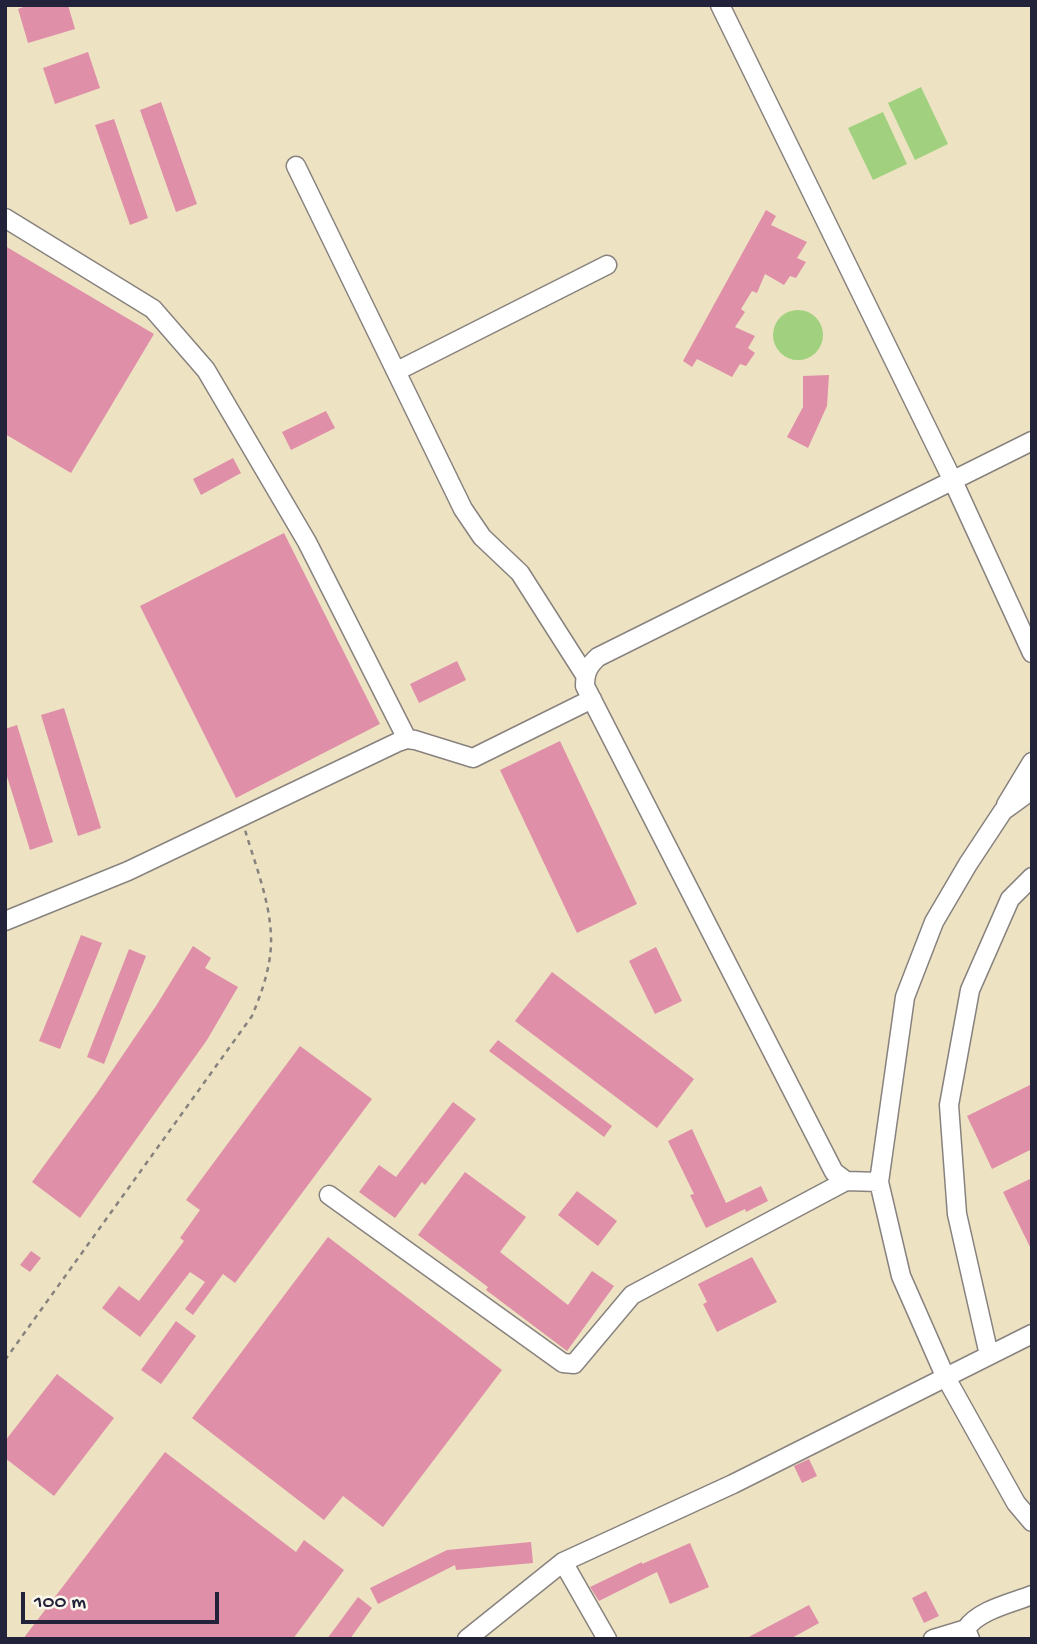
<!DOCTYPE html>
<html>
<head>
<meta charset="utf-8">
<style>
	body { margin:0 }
	#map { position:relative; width:1037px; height:1644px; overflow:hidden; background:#ede3c3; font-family:"Gochi Hand",sans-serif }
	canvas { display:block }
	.frame { position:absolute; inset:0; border:7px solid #22223b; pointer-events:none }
	.scale { position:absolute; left:21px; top:1592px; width:198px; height:32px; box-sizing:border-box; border:4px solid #22223b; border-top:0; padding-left:9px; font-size:21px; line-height:24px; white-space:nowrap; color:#22223b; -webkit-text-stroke:5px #fbf7ec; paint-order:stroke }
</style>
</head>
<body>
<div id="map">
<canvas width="1037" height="1644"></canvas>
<div class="frame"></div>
<div class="scale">100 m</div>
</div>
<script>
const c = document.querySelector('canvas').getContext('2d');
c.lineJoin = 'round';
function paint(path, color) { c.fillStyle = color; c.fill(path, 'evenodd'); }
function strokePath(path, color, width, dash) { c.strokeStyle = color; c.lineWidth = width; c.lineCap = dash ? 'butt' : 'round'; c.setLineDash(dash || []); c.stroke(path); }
const green = new Path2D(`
	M921 87 948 144 915 160 888 103Z
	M883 112 907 164 873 180 848 128Z
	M773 335a25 25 0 1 1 50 0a25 25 0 1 1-50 0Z`);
const building = new Path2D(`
	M29 5H68L75 29 28 43 18 9Z
	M88 52 100 88 55 104 43 68Z
	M161 102 197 204 176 212 140 110Z
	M114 119 148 218 130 225 95 125Z
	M766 210 776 216 771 225 807 242 797 258 806 262 796 278 790 276 784 285 765 274 757 293 752 291 741 309 745 312 735 327 755 336 748 348 755 353 746 366 740 364 732 377 697 359 692 367 683 361Z
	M5 246 154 334 71 473 5 434Z
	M829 375 827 406 808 448 787 437 803 407V376Z
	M326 411 335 428 291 450 282 432Z
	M233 458 241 473 201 495 193 479Z
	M284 533 380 724 236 798 140 606Z
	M457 661 466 680 419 703 410 684Z
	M64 708 101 828 78 836 41 715Z
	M17 725 53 842 30 850 5 770V729Z
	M560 741 637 904 577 933 500 770Z
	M81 935 102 943 60 1049 39 1041Z
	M193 946 211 958 205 968 238 987 207 1040 80 1218 32 1182 97 1093 156 1006Z
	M656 947 682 1001 655 1014 629 961Z
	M129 949 146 956 104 1064 87 1057Z
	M552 972 694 1079 657 1128 515 1021Z
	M498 1040 612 1126 604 1137 489 1051Z
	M300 1046 372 1099 235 1283 223 1274 193 1315 185 1309 205 1282 190 1272 140 1337 102 1308 119 1286 139 1301 184 1241 180 1238 200 1210 186 1200Z
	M1032 1084V1149L992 1169 967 1116Z
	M453 1102 476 1119 425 1185 422 1182 395 1218 359 1192 379 1165 396 1177Z
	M692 1129 726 1203 761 1186 768 1201 746 1212 745 1209 706 1228 690 1195 694 1194 668 1141Z
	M465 1172 526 1217 500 1252 568 1305 592 1271 614 1286 567 1351 486 1290 488 1287 418 1235Z
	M1032 1178V1251L1003 1192Z
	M577 1191 617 1221 598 1246 558 1215Z
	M328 1237 502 1370 383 1527 343 1496 324 1520 192 1418Z
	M31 1251 41 1258 30 1272 20 1265Z
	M752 1257 777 1302 717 1332 703 1304 707 1302 698 1284Z
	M176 1321 196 1336 161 1384 141 1370Z
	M57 1374 114 1418 54 1496 5 1458V1441Z
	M165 1452 296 1552 304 1540 344 1570 293 1639H23Z
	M809 1459 817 1476 802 1483 794 1466Z
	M531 1542 533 1563 456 1570 455 1565 378 1604 370 1588 447 1550Z
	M690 1543 709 1587 670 1604 657 1572 599 1601 590 1587 642 1562V1564Z
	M926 1591 939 1616 924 1623 912 1598Z
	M358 1597 372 1608 350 1639H327Z
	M809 1605 819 1623 790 1639H745Z`);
const path = new Path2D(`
	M5 1360 252 1016C262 992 272 964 271 937 270 901 255 864 245 830`);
const minor = new Path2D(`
	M720 5 953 481 1032 653
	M296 166 463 509 482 537 520 573 585 675
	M5 218 153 309 206 370 307 542 407 739
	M397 371 607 265
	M1032 790 1003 811 968 864 934 922 905 997 879 1182 901 1276 945 1376 1016 1503 1032 1522
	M1006 805 1032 762
	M5 921 128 871 398 742 407 739 415 740 473 758 592 699
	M879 1182 846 1181 834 1172 585 686C585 673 588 666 598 657L1032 441
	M329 1195 563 1363 574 1364 632 1295 846 1181
	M989 1355 957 1214 949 1105 970 990 1010 899 1032 877
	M563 1562 607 1639
	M467 1639 563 1562 733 1484 1032 1334
	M933 1639 966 1629
	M970 1639 966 1629C978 1610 1012 1603 1032 1595`);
paint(green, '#a1d17f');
paint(building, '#df8fa8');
strokePath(minor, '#88827f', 21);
strokePath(path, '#88827f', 2.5, [5, 5]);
strokePath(minor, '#fff', 18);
</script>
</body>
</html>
